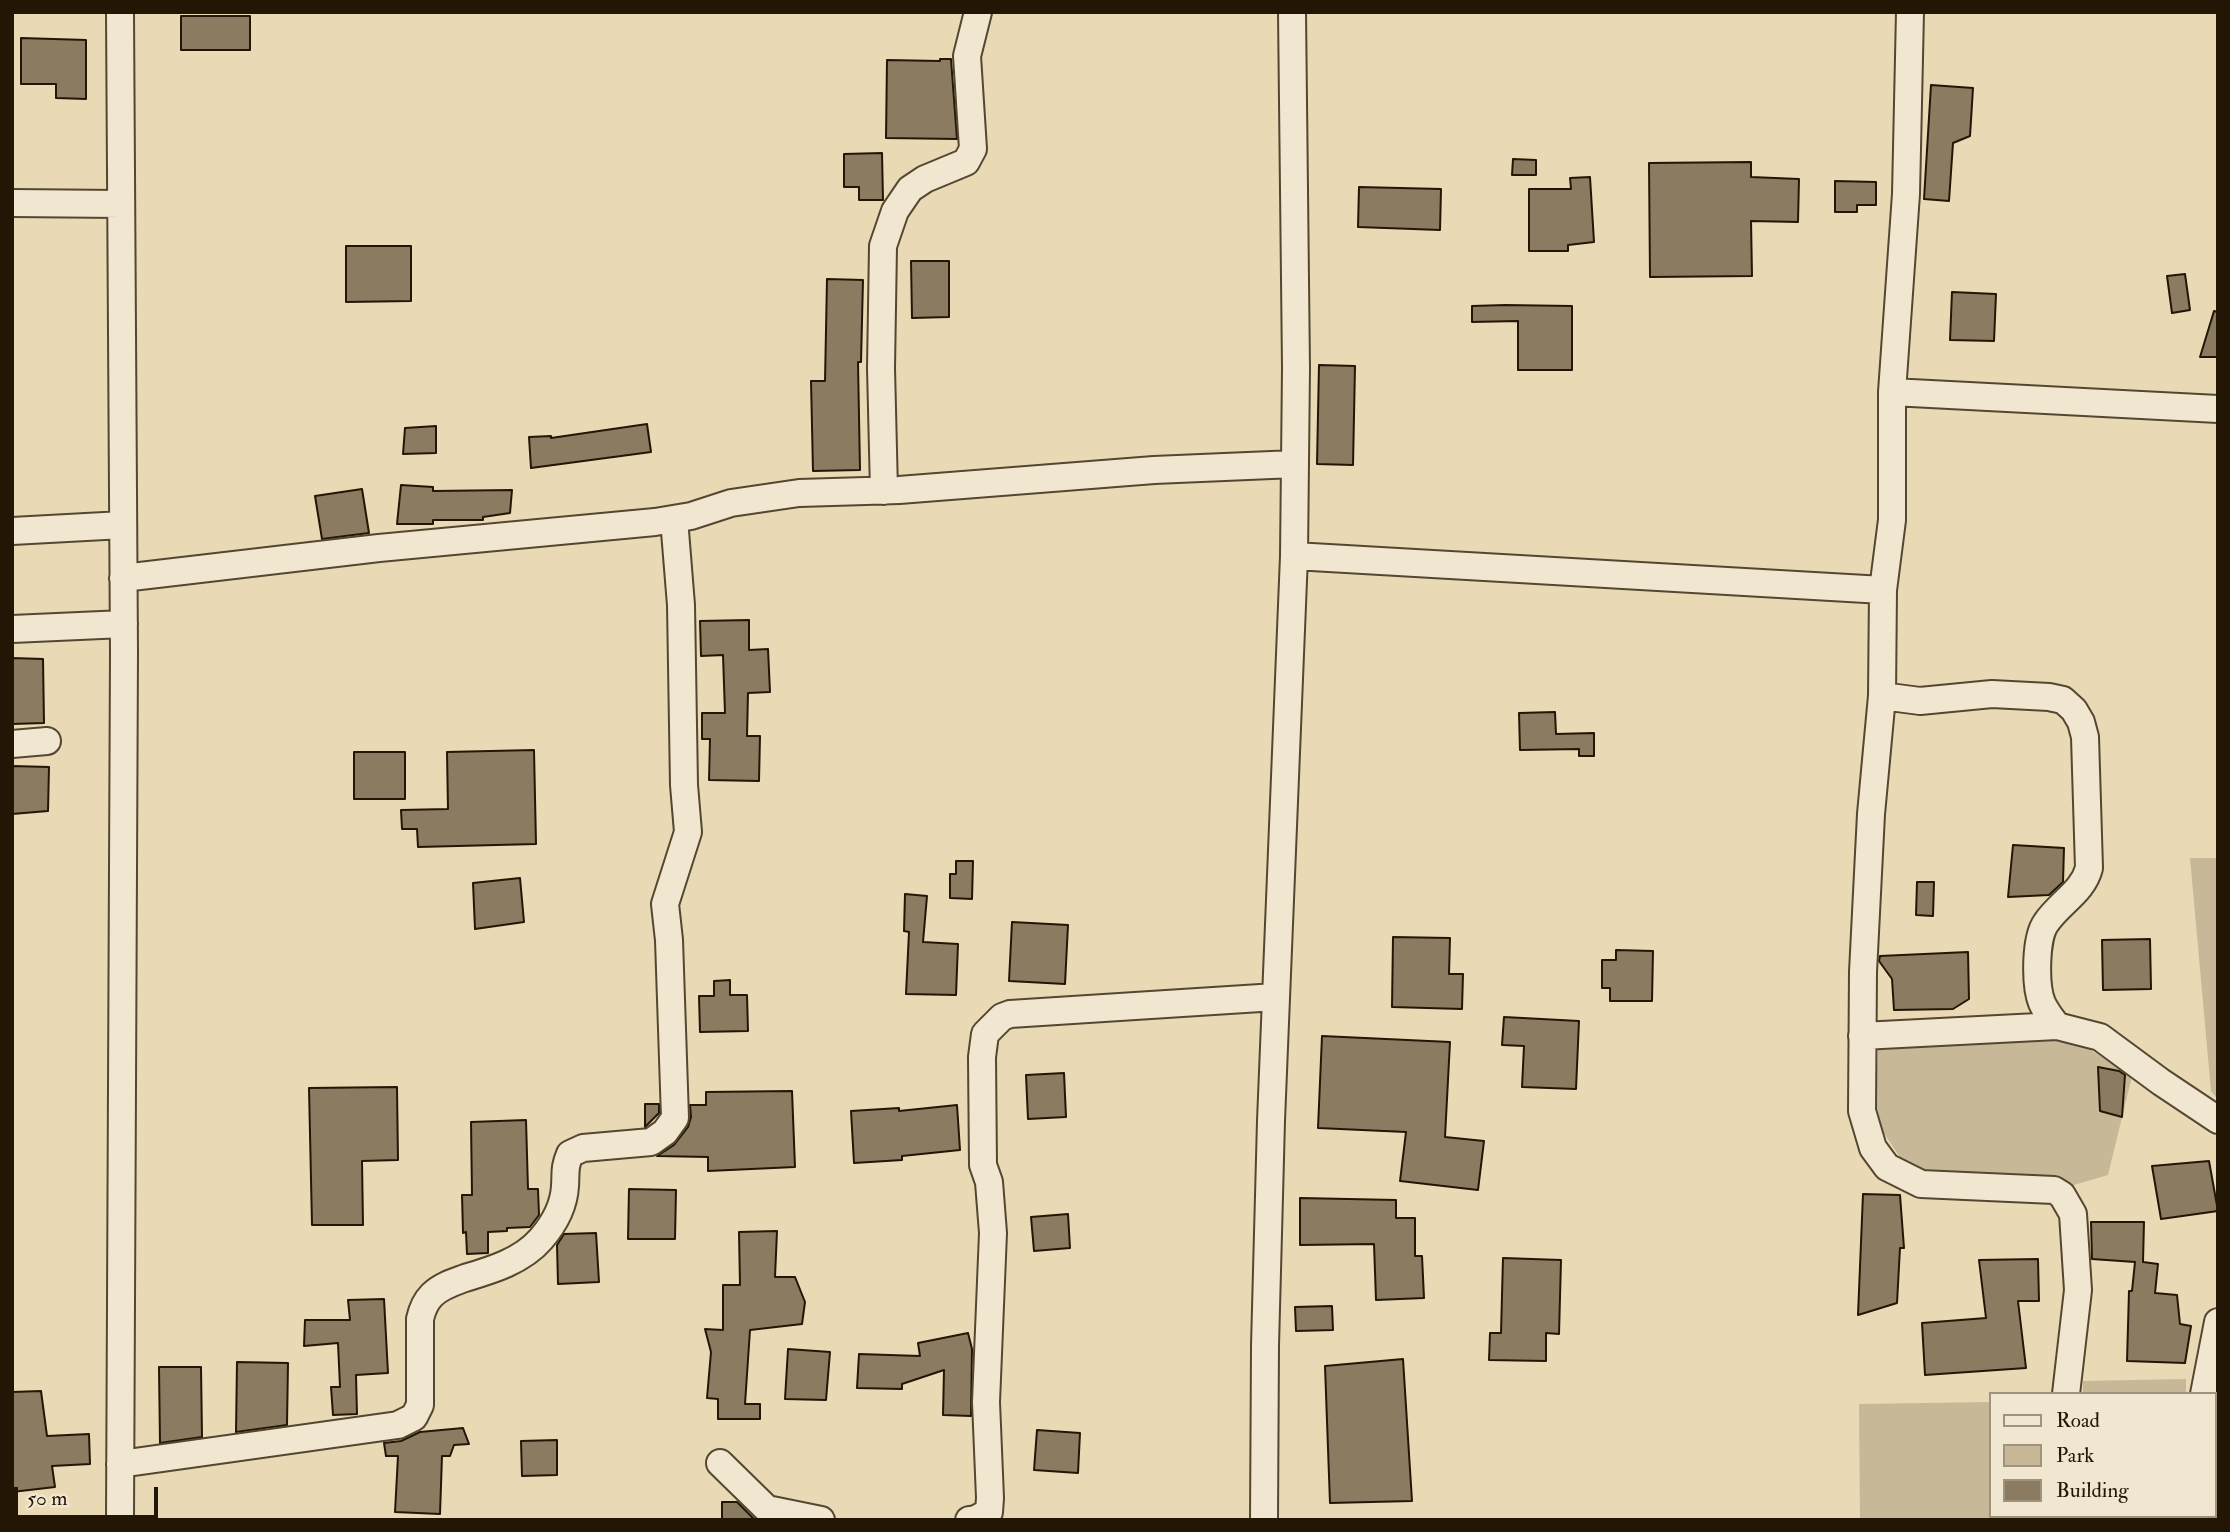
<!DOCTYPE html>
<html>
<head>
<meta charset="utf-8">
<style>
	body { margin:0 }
	#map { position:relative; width:2230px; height:1532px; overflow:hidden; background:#e9d9b5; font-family:"IM FELL Double Pica",serif }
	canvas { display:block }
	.frame { position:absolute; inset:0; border:14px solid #231605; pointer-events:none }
	.legend { position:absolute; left:1989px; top:1392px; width:228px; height:126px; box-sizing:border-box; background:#f1e6cf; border:2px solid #9f937e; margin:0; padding:9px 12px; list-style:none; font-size:21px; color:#231605 }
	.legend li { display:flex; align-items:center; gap:14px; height:35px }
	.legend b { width:35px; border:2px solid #9f937e }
	.scale { position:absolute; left:14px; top:1487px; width:144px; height:32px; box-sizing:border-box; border:4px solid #231605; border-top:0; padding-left:9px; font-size:21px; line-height:24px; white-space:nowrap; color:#231605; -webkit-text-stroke:5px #f1e6cf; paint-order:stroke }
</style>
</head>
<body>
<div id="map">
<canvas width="2230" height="1532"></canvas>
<div class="frame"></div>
<ul class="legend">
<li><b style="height:9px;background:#f1e6cf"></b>Road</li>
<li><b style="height:19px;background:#c7b897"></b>Park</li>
<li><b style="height:19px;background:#8a7b61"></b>Building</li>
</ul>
<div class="scale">50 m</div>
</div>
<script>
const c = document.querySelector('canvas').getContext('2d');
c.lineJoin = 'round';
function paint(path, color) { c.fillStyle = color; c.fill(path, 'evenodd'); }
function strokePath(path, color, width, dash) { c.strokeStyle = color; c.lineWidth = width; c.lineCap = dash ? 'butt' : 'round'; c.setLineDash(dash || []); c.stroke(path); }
const green = new Path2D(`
	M2190 858H2218V1100L2211 1091Z
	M2070 1037 2132 1076 2108 1175 2067 1187 1907 1168 1874 1118 1878 1050Z
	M2186 1379V1394H2083V1381Z
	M1990 1402V1516H2053V1520H1860L1859 1404Z
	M2085 1516H2206L2210 1520H2085Z`);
const building = new Path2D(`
	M181 16H250V50H181Z
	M21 38 86 40V99L56 98V84H21Z
	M940 59H951L957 139 886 138 887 60 940 61Z
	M1931 85 1973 88 1970 136 1953 143 1949 201 1924 199Z
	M882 153 883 200H859V187H844V154Z
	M1513 159 1536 160V175H1512Z
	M1751 162V177L1799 179 1798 222 1751 221 1752 276 1650 277 1649 163Z
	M1590 177 1594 242 1568 245V251H1529V189H1571L1570 178Z
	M1835 181 1876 182V205H1857V212H1835Z
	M1359 187 1441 189 1440 230 1358 227Z
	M346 246H411V301L346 302Z
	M911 261H949V317L912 318Z
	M2185 274 2190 310 2172 313 2167 276Z
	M827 279 863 280 861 362H858L860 470 813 471 811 381H825Z
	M1952 292 1996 294 1994 341 1950 340Z
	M1505 305 1572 306V370H1518V321L1472 322V306Z
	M2214 311 2218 312V357H2200Z
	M1319 365 1355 366 1353 465 1317 464Z
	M647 424 651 452 531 468 529 437 551 436V438Z
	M436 426V453L403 454 405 428Z
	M401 485 433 487V491L512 490 510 513 483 517V520H433V524H397Z
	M362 489 369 533 322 539 315 496Z
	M749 620V650L768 649 770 692 748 693 747 736H760L759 781 709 780 710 739H702V713H725L723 655 701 656 700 621Z
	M12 658 43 659 44 723 12 724Z
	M1555 712 1556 734 1594 733V756H1579V749L1520 750 1519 713Z
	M534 750 536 844 418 847 417 829H402L401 810 448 809 447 752Z
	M354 752H405V799H354Z
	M12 766 49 767 48 811 12 814Z
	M2013 845 2064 848 2063 882 2049 895 2008 897Z
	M956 861H973L972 899 950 898V874H956Z
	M520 878 524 922 475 929 473 883Z
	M1917 882H1934L1933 916 1916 915Z
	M905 894 927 896 923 942 958 944 956 995 906 994 909 932 904 931Z
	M1012 922 1068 925 1065 984 1009 981Z
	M1393 937 1450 938 1449 974H1463L1462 1009 1392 1007Z
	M2150 939 2151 989 2103 990 2102 940Z
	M1616 950 1653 951 1652 1001H1610V988H1602V960H1616Z
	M1968 952 1969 999 1953 1009 1894 1010 1892 979 1879 961 1880 956Z
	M730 980V995H747L748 1031 700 1032 699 996H714V981Z
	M1504 1017 1579 1021 1576 1089 1522 1087 1524 1046 1502 1045Z
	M1322 1036 1450 1042 1445 1137 1484 1141 1478 1190 1400 1181 1406 1132 1318 1128Z
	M2098 1067 2119 1071 2125 1075 2122 1117 2100 1111Z
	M1064 1073 1066 1117 1028 1119 1026 1075Z
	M397 1087 398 1160 362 1161 363 1225H312L309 1088Z
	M792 1091 795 1167 708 1171V1157L657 1156 674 1145 688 1127 691 1117 690 1105H706V1092Z
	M645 1104H659V1113L645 1127Z
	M957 1105 960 1150 902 1156V1160L854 1163 851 1111 899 1108V1111Z
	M526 1120 528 1189H538L539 1215 530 1227 507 1228V1231L488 1232V1253L467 1254 466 1232 463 1233 462 1195H472L471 1122Z
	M2209 1161 2218 1211 2161 1219 2152 1166Z
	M629 1189 676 1190 675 1239H628Z
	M1863 1194 1900 1195 1904 1248H1900L1897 1303 1858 1315Z
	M1300 1198 1396 1200V1218H1415V1256H1422L1424 1298 1376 1300 1374 1244 1300 1245Z
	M1068 1214 1070 1248 1034 1251 1031 1217Z
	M2091 1222H2144L2143 1262 2158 1264 2155 1293 2177 1295 2180 1324 2191 1326 2185 1363 2127 1361 2129 1291H2132L2135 1262 2092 1259Z
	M777 1231 775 1277H795L805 1302 802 1324 750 1330 745 1404H760V1419H718V1399L707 1398 711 1352 705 1329 723 1330V1285H740L739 1232Z
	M596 1233 599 1282 558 1284 557 1245 564 1234Z
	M1503 1258 1561 1260 1559 1334 1546 1333V1361L1489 1360 1490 1333H1501Z
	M2038 1259 2039 1301H2018L2026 1368 1925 1375 1922 1323 1986 1318 1979 1260Z
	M384 1299 388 1373 356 1375 357 1414 333 1415 331 1387H340L338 1343 304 1346 305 1320H350L348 1300Z
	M1332 1306 1333 1330 1296 1331 1295 1307Z
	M968 1333 972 1349 971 1416 943 1415 944 1370 902 1384V1389L857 1388 859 1354 920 1356 918 1343Z
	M788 1349 830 1352 826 1400 785 1399Z
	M1403 1359 1412 1501 1330 1503 1325 1366Z
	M237 1362 288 1363 287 1425 236 1432Z
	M159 1367H201L202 1437 160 1443Z
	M41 1391 47 1436 89 1434 90 1464 52 1466 55 1487 12 1492V1392Z
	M463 1428 469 1444 454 1445 450 1456H442L440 1514 395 1512 398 1456H386L384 1443 401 1441 420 1432Z
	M1037 1430 1080 1433 1078 1473 1034 1470Z
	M557 1440V1475L522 1476 521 1441Z
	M722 1502H737L755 1520H722Z`);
const minor = new Path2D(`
	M120 12 124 652 120 1520
	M1910 12 1906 194 1892 392V520L1883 590 1882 696 1871 814 1863 972 1862 1111 1873 1148 1887 1167 1921 1184 2054 1190 2062 1195 2073 1214 2078 1290 2066 1394
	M12 203 120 204
	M1892 392 2218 409
	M884 491 881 368 883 246 895 211 910 189 925 179 966 162 973 149 967 56 978 12
	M12 531 123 525
	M1294 556 1883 590
	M123 578 379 548 655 522 691 516 731 503 799 493 899 490 1154 470 1295 464
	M12 629 124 624
	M1882 696 1920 701 1992 694 2049 697 2063 700 2074 710 2081 722 2085 737 2089 868C2083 892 2059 903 2046 923 2035 938 2035 986 2042 1003 2046 1012 2052 1019 2057 1026
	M12 744 47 741
	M1862 1036 2057 1026 2100 1037 2161 1082 2218 1120
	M2204 1394 2218 1322
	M720 1463 767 1509 821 1520
	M120 1464 398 1425 414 1417 420 1405V1319C422 1310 425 1302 432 1295 441 1286 454 1282 465 1278 492 1270 522 1261 541 1239 554 1224 564 1205 565 1186 566 1172 564 1168 570 1154L583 1148 651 1142 665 1132 675 1118 669 940 665 904 688 832 684 785 681 605 674 519
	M2214 1512 2218 1513
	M969 1520 976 1519 989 1512 990 1498 986 1402 993 1233 989 1182 983 1165 982 1057 985 1034 1002 1017 1010 1014 1276 997
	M1264 1520 1265 1346 1271 1121 1294 556 1296 368 1292 12
	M2056 1520V1516`);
paint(green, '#c7b897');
paint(building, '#8a7b61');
strokePath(building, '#231605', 2);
strokePath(minor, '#544731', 30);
strokePath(minor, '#f1e6cf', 26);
</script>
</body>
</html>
